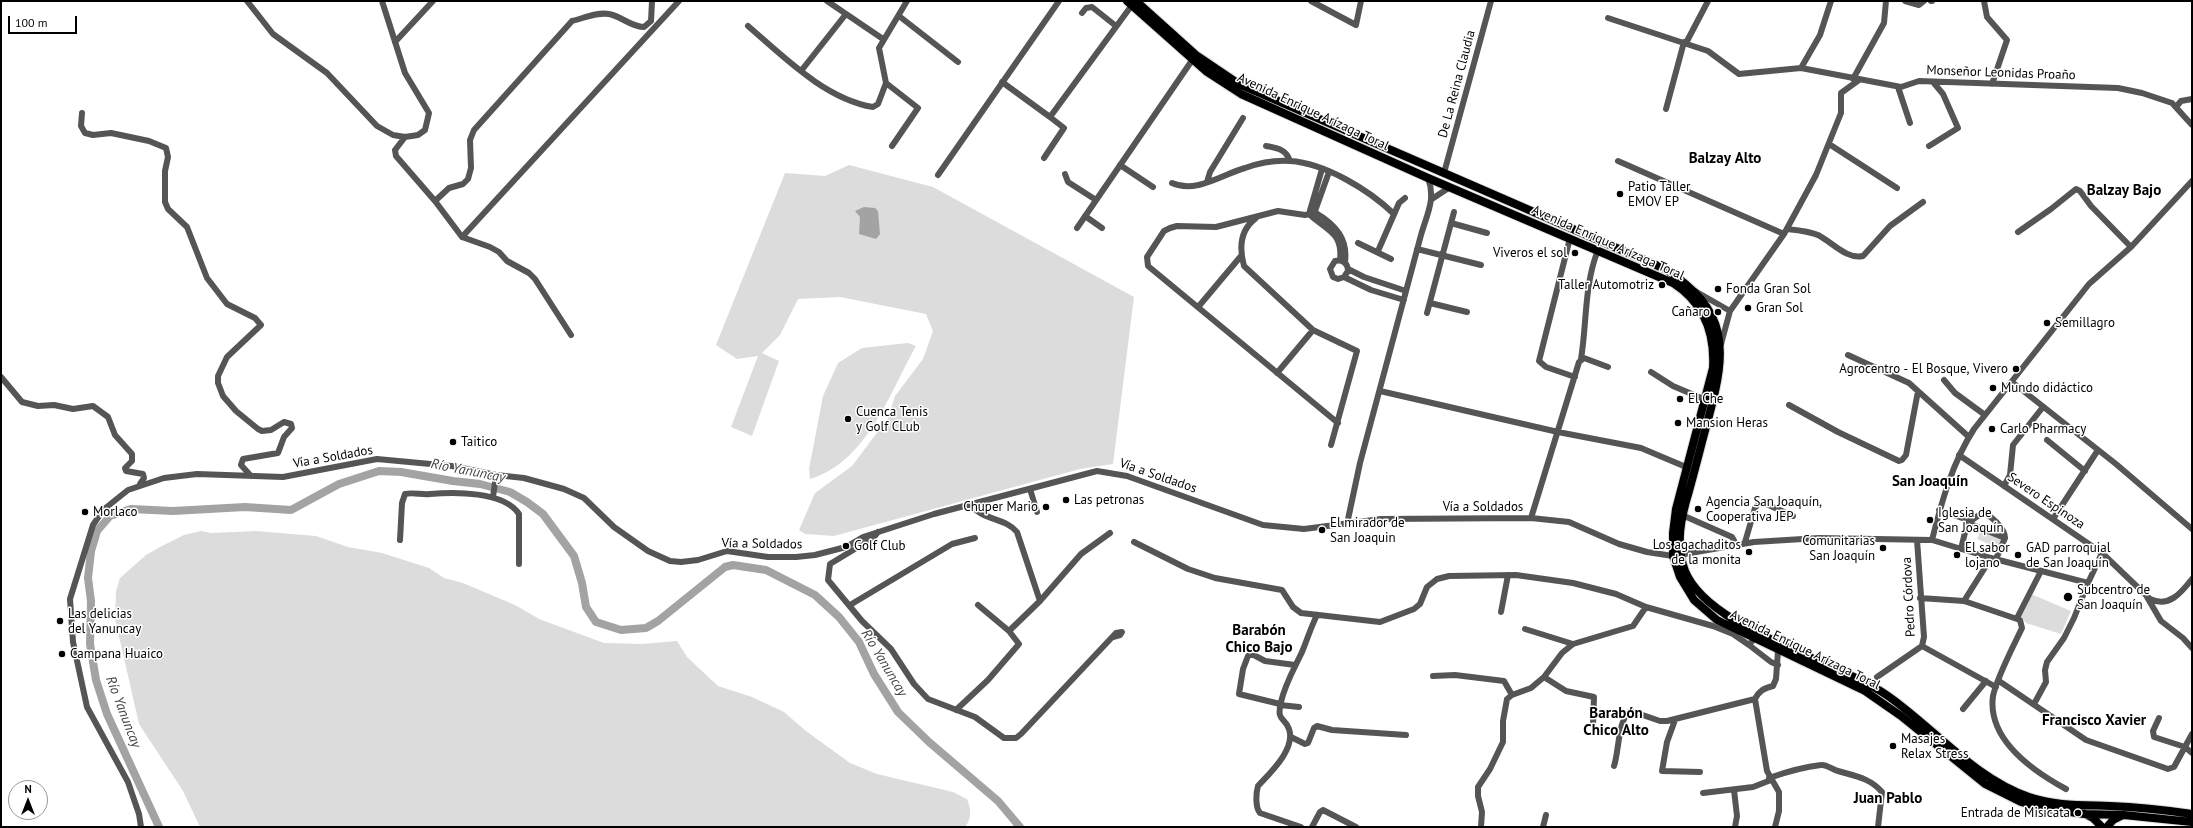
<!DOCTYPE html>
<html>
<head>
<meta charset="utf-8">
<style>
	body { margin:0 }
	#map { position:relative; width:2193px; height:828px; overflow:hidden; background:#fff; font-family:"PT Sans",sans-serif }
	canvas { display:block }
	.frame { position:absolute; inset:0; border:2px solid #000; pointer-events:none }
	.north { position:absolute; left:8px; top:780px; width:40px; height:40px; box-sizing:border-box; background:#fff; border:1px solid #999; border-radius:50%; rotate:0deg; font-size:11px; font-weight:700; line-height:16px; text-align:center; color:#000 }
	.north::after { content:''; display:block; margin:auto; width:14px; height:18px; background:#000; clip-path:polygon(50% 0,100% 100%,50% 72%,0 100%) }
	.scale { position:absolute; left:8px; top:16px; width:69px; height:18px; box-sizing:border-box; border:2px solid #000; border-top:0; padding-left:5px; font-size:12px; line-height:14px; white-space:nowrap; color:#000; -webkit-text-stroke:3px #fff; paint-order:stroke }
</style>
</head>
<body>
<div id="map">
<canvas width="2193" height="828"></canvas>
<div class="frame"></div>
<div class="north">N</div>
<div class="scale">100 m</div>
</div>
<script>
const c = document.querySelector('canvas').getContext('2d');
c.lineJoin = 'round';
function paint(path, color) { c.fillStyle = color; c.fill(path, 'evenodd'); }
function strokePath(path, color, width, dash) { c.strokeStyle = color; c.lineWidth = width; c.lineCap = dash ? 'butt' : 'round'; c.setLineDash(dash || []); c.stroke(path); }
function write(font, color, halo, rows, align = 'center') {
  c.font = font + ' "PT Sans",sans-serif'; c.lineWidth = 3; c.setLineDash([]); c.textBaseline = 'middle'; c.strokeStyle = halo; c.fillStyle = color; for (const [text, x, y, turn = 0] of rows) {
    c.save(); c.translate(x, y); c.rotate((+turn || 0) * Math.PI / 180); c.textAlign = isNaN(turn) ? turn : align; if (halo) c.strokeText(text, 0, 0); c.fillText(text, 0, 0); c.restore();
  }
}
const green = new Path2D(`
	M849 165 933 187 1134 297 1113 464 1080 469 834 536 805 534 799 530 815 493 852 466 888 418 895 396 923 359 933 331 926 314 840 297 798 299 780 335 762 353 779 361 752 436 731 427 758 356 737 359 716 345 785 173 825 176Z
	M908 343 916 346C889 394 867 462 810 479L809 469 823 396 838 363 862 348Z
	M1981 529 2004 537 2000 549 1977 539Z
	M201 531 211 533 256 531 316 536 348 547 382 553 429 568 444 578 463 583 515 605 539 619 604 643 641 644 677 641 687 657 718 686 752 697 784 712 806 731 850 763 877 774 953 792 967 799C971 808 972 819 965 827H200L183 791 139 724 115 619 116 591 120 578 146 555 160 547 184 535Z
	M2031 594 2071 611 2061 634 2026 623 2020 615Z`);
const water = new Path2D(`
	M864 207 875 208 878 211 880 234 876 239 859 234 860 217 855 211Z`);
const river = new Path2D(`
	M159 827 107 714 96 680 90 644 91 601 88 578 91 551 97 531 110 516 131 509 173 511 245 507 291 510 339 484 379 471 401 472 453 481 480 484 510 492 527 502 543 514 574 556 582 583 586 607 596 622 621 630 646 628 658 621 725 567 733 565 766 570 815 595 839 617 859 642 874 674 898 712 929 742 998 801 1020 827`);
const minor = new Path2D(`
	M247 1 273 34 327 73 377 126 393 135 405 137 418 135 425 130 429 113 405 73 382 1
	M827 1 883 39
	M1311 1 1356 25 1361 1
	M1905 1 1919 5 1924 1
	M1931 1H1932
	M1984 1 1987 17 2007 40 1992 84
	M1082 13 1086 8 1092 7 1116 26
	M899 16 958 62
	M1608 18 1708 51 1739 74 1801 68 1901 87 1919 81 2118 88 2142 93 2172 103 2192 125
	M748 26C784 57 825 99 873 107L878 104 886 83 879 48 907 1
	M395 42 433 1
	M1686 43 1708 1
	M1801 68 1820 35 1831 1
	M801 71 846 14
	M1853 79 1884 23 1886 1
	M1002 82 1050 117
	M886 83 918 108 892 146
	M1898 87 1910 123
	M2176 107 2181 101 2192 99
	M1666 109 1684 42
	M82 113 81 126 85 133 93 135 111 133 149 141 166 148 168 157 165 171V202L168 209 187 227 207 278 227 304 255 318 261 325 227 357 218 376V383L223 396 236 411 258 429 262 431 271 430 284 422 291 424 292 428 284 437 278 453 243 459 241 465 251 476
	M405 137 395 150 396 156 435 201 462 237 490 247 499 252 507 261 529 273 535 279 571 335
	M1829 144 1897 188
	M1266 146C1277 148 1286 149 1290 161
	M1929 146 1958 128 1943 94 1933 82
	M1044 158 1064 128 1050 117 1132 5
	M1618 161 1784 234
	M1120 165 1153 187
	M1322 169 1309 214C1326 230 1343 232 1340 260
	M1329 172 1315 211 1316 213C1336 225 1348 239 1345 262
	M1444 173 1491 1
	M1065 174 1068 182 1096 200
	M938 175 1059 1
	M1207 182 1210 172 1243 118
	M1172 183C1196 194 1223 174 1245 168 1259 163 1275 160 1290 161 1325 163 1369 190 1394 214
	M1432 199 1450 187
	M435 201 449 188 463 184 468 179 471 168 470 140 474 130 572 21C584 18 597 12 609 14 621 16 631 27 644 27L651 21 652 1
	M1316 213 1305 215 1278 211 1216 227 1177 226 1170 228 1164 231 1147 257 1148 266 1338 423
	M1085 216 1102 228
	M1256 218C1240 230 1239 248 1244 266L1313 330 1357 351 1331 445
	M1451 223 1487 233
	M1077 228 1195 56
	M1787 229C1797 230 1809 231 1818 235 1832 242 1847 260 1863 256L1890 226 1923 202
	M2018 232 2051 209 2076 189 2080 191 2091 206 2131 247
	M462 237 679 1
	M1570 238 1539 361 1546 367 1575 377
	M1358 243 1391 259
	M1417 249 1481 265
	M1378 251 1399 203 1405 198
	M1348 269 1364 277 1406 291
	M1344 277 1348 271C1348 263 1342 259 1335 261L1330 269 1333 277 1338 279 1344 277 1371 290 1404 300
	M1695 291 1730 311
	M1430 303 1467 312
	M1199 306 1241 256
	M1427 313 1454 212
	M1721 344 1730 311 1784 234 1816 175 1841 113V93L1859 80
	M1848 355 1909 383 1969 437
	M1581 359C1587 323 1584 285 1598 250
	M1651 372 1673 386 1706 400
	M1277 373 1313 330
	M1 377 22 402 38 406 54 405 73 409 93 406 108 417 115 435 132 454V461L125 468 126 471 143 474 144 478 140 484
	M1944 380 1955 393 1985 415
	M2012 382 2116 464 2192 529
	M1380 391 1558 432 1641 448 1686 467
	M1789 405 1838 432 1899 461 1902 460 1906 455 1918 391
	M2047 440 2085 471
	M1959 455 2102 553 2150 599C2169 608 2181 593 2192 579
	M2004 486 2010 475 2013 445 2043 407
	M1030 489 1037 512
	M493 497 496 475
	M971 505C982 520 1006 518 1017 532L1040 601
	M1939 510 1968 520 1961 549
	M1682 515 1732 537 1736 544
	M1531 518 1579 362 1584 358 1608 367
	M2053 519 2098 450
	M1968 520H1972L1982 513C1991 515 2005 528 2005 538
	M1968 523 2005 538 1996 559
	M1347 524 1360 463 1421 235C1427 214 1436 199 1428 178
	M878 532 873 538 830 564 828 580 862 621 891 649 914 684 928 699 975 717 1004 738H1016L1021 734 1116 633 1122 632 1120 635 1113 637
	M400 540 402 503 405 494C413 492 422 495 430 494 454 492 504 491 519 514V564
	M1932 540C1942 501 1952 463 1974 429L2089 284 2131 247 2192 181
	M1134 542 1188 569 1215 578 1282 590 1293 607 1301 613 1380 622 1414 609 1420 604 1427 587 1437 579 1449 576 1516 575 1573 583 1616 594 1646 607 1713 626 1733 634 1749 645 1757 635
	M1745 542 1755 508 1758 504 1764 503 1793 516
	M2147 597 2161 621 2183 638 2192 648
	M1920 598 1964 601 2020 620 2022 628C2013 647 1997 677 1993 696 1987 740 2033 771 2066 789
	M1964 601 1991 558
	M850 605 952 544 975 538
	M1501 612 1508 575
	M2017 618 2041 571
	M1525 629 1573 644
	M1009 631 1040 601 1081 554 1110 533
	M1749 645 1771 662 1778 665
	M1922 646 1996 687
	M1433 676 1455 675 1504 681 1512 695
	M1544 677 1566 691 1594 697 1593 725
	M1877 677 1922 646 1924 637 1917 540
	M1999 681 2086 740 2168 769 2174 767 2192 734
	M1280 704 1239 694 1243 669 1248 656 1252 654 1265 661 1295 665
	M2034 704 2046 682 2045 670 2047 662 2064 638 2074 618 2088 583
	M1280 705 1299 707
	M1963 709 1986 681
	M956 710 988 680 1019 644 1009 631 978 605
	M2159 718 2153 731 2154 737 2185 747 2192 753
	M1675 720 1667 742 1662 771 1700 772
	M1291 737 1305 744 1308 743 1314 728 1317 726 1332 730 1406 735
	M1614 766C1619 752 1618 717 1631 711L1660 721H1667L1755 699
	M1769 778C1786 772 1803 767 1821 765 1827 764 1832 770 1838 771 1855 776 1870 778 1882 792L1878 827
	M1734 790 1737 816 1735 827
	M1703 793 1753 787 1771 780
	M141 827 139 814 128 782 87 707 73 642 70 599 93 525 103 510 128 490 164 478 197 474 283 477 377 459 452 466 496 475 524 478 564 489 584 498 614 527 648 551 670 561 681 562 698 560 727 551 768 557H796L815 555 846 547 863 537 934 514 1097 471 1127 476 1263 525 1304 529 1381 519 1531 518 1569 522 1619 544 1647 552 1673 556 1754 542 1819 538 1932 540 1991 558 2088 583 2102 553
	M1301 827 1260 813C1255 807 1256 793 1258 786 1270 773 1296 749 1289 729 1285 717 1276 722 1281 702 1285 684 1294 669 1302 652 1307 640 1311 627 1317 615
	M1312 827 1320 812 1323 810 1356 827
	M1481 827 1482 812 1478 796V787L1490 769 1503 742V721L1507 699 1512 695 1531 688 1544 677 1562 653 1573 644 1633 626 1646 607
	M1543 827 1546 815
	M1775 827 1779 811V792L1767 771 1755 699C1759 691 1764 688 1773 686L1776 679 1778 651`);
const major = new Path2D(`
	M1127 1 1207 72 1241 94 1428 178 1673 283C1704 303 1715 333 1713 368L1676 509 1673 533V556L1680 577 1694 600 1717 620 1865 691 1901 716 1985 784 2021 802 2042 808 2084 814 2124 815 2192 822
	M1136 1 1196 55 1239 84 1665 269C1729 310 1727 349 1709 416 1702 441 1696 466 1689 491 1681 517 1675 544 1685 571 1708 629 1836 660 1888 696 1935 729 1974 778 2029 797 2055 806 2083 805 2110 806 2137 807 2165 810 2192 814
	M2085 814 2093 818 2102 827
	M2107 827 2113 820 2123 815`);
const markers = [
	[1620,194,4,"#000"],
	[1575,253,4,"#000"],
	[1662,285,4,"#000"],
	[1718,289,4,"#000"],
	[1748,308,4,"#000"],
	[1718,312,4,"#000"],
	[2047,323,4,"#000"],
	[2016,369,4,"#000"],
	[1993,388,4,"#000"],
	[1680,399,4,"#000"],
	[848,419,4,"#000"],
	[1678,423,4,"#000"],
	[1992,429,4,"#000"],
	[453,442,4,"#000"],
	[1066,500,4,"#000"],
	[1046,507,4,"#000"],
	[1698,509,4,"#000"],
	[85,512,4,"#000"],
	[1930,520,4,"#000"],
	[1322,530,4,"#000"],
	[846,546,4,"#000"],
	[1883,548,4,"#000"],
	[1749,552,4,"#000"],
	[1957,555,4,"#000"],
	[2018,555,4,"#000"],
	[2068,597,5,"#000"],
	[60,621,4,"#000"],
	[62,654,4,"#000"],
	[1893,746,4,"#000"],
	[2078,813,4,"#000"]
];
const streetNames = [
	["Monseñor Leonidas Proaño",2001,73,2],
	["De La Reina Claudia",1457,84,-75],
	["Avenida Enrique Arízaga Toral",1313,112,25],
	["Avenida Enrique Arízaga Toral",1608,243,24],
	["Vía a Soldados",333,457,-10],
	["Vía a Soldados",1158,476,19],
	["Severo Espinoza",2046,501,34],
	["Vía a Soldados",1483,507],
	["Vía a Soldados",762,544,1],
	["Pedro Córdova",1909,597,-93],
	["Avenida Enrique Arízaga Toral",1805,650,26]
];
const poiNames = [
	["Patio Taller",1628,187],
	["EMOV EP",1628,202],
	["Viveros el sol",1567,253,"right"],
	["Taller Automotriz",1654,285,"right"],
	["Fonda Gran Sol",1726,289],
	["Gran Sol",1756,308],
	["Cañaro",1710,312,"right"],
	["Semillagro",2055,323],
	["Agrocentro - El Bosque, Vivero",2008,369,"right"],
	["Mundo didáctico",2001,388],
	["El Che",1688,399],
	["Cuenca Tenis",856,412],
	["y Golf CLub",856,427],
	["Mansion Heras",1686,423],
	["Carlo Pharmacy",2000,429],
	["Taitico",461,442],
	["Las petronas",1074,500],
	["Agencia San Joaquín,",1706,502],
	["Cooperativa JEP",1706,517],
	["Chuper Mario",1038,507,"right"],
	["Morlaco",93,512],
	["Iglesia de",1938,513],
	["San Joaquín",1938,528],
	["El mirador de",1330,523],
	["San Joaquin",1330,538],
	["Comunitarias",1875,541,"right"],
	["San Joaquín",1875,556,"right"],
	["Los agachaditos",1741,545,"right"],
	["de la monita",1741,560,"right"],
	["Golf Club",854,546],
	["El sabor",1965,548],
	["lojano",1965,563],
	["GAD parroquial",2026,548],
	["de San Joaquín",2026,563],
	["Subcentro de",2077,590],
	["San Joaquín",2077,605],
	["Las delicias",68,614],
	["del Yanuncay",68,629],
	["Campana Huaico",70,654],
	["Masajes",1901,739],
	["Relax Stress",1901,754],
	["Entrada de Misicata",2070,813,"right"]
];
const waterNames = [
	["Río Yanuncay",468,471,11],
	["Río Yanuncay",884,663,59],
	["Río Yanuncay",123,712,69]
];
const quarterNames = [
	["Balzay Alto",1725,159],
	["Balzay Bajo",2124,191],
	["San Joaquín",1930,482],
	["Barabón",1259,631],
	["Chico Bajo",1259,648],
	["Barabón",1616,714],
	["Chico Alto",1616,731],
	["Francisco Xavier",2094,721],
	["Juan Pablo",1888,799]
];
paint(green, '#dcdcdc');
paint(water, '#a3a3a3');
strokePath(river, '#a3a3a3', 8);
strokePath(major, '#dbdbdb', 10);
strokePath(minor, '#555', 6);
strokePath(major, '#000', 8);
for (const [x, y, r, color] of markers) { const dot = new Path2D(); dot.arc(x, y, r, 0, 2 * Math.PI); c.fillStyle = color; c.fill(dot); strokePath(dot, '#fff', 1.5); }
write('13px', '#000', '#fff', streetNames);
write('13px', '#000', '#fff', poiNames, 'left');
write('italic 14px', '#444', '#fff', waterNames);
write('bold 15px', '#000', '#fff', quarterNames);
</script>
</body>
</html>
